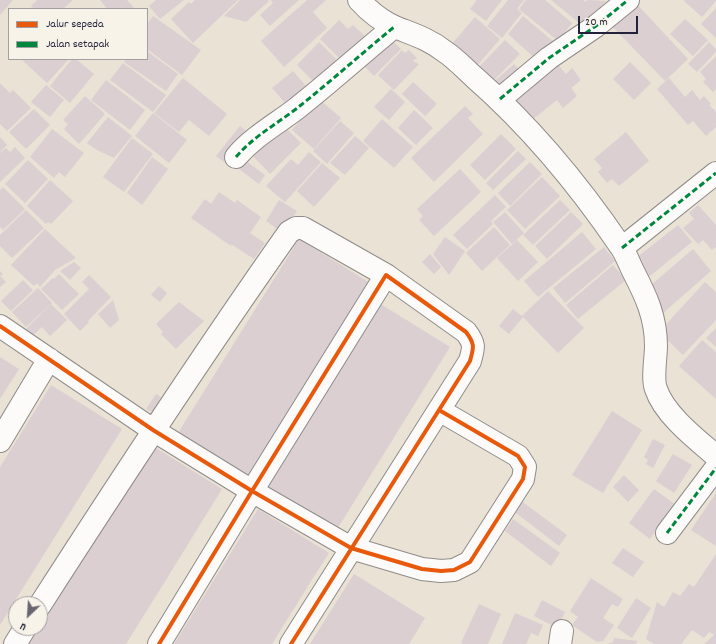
<!DOCTYPE html>
<html>
<head>
<meta charset="utf-8">
<style>
	body { margin:0 }
	#map { position:relative; width:716px; height:644px; overflow:hidden; background:#e9e2d5; font-family:Dekko,sans-serif }
	canvas { display:block }
	.legend { position:absolute; left:8px; top:8px; width:140px; height:52px; box-sizing:border-box; background:#f7f3e8; border:1px solid #a29fa3; margin:0; padding:5px 7px; list-style:none; font-size:12px; color:#22223b }
	.legend li { display:flex; align-items:center; gap:8px; height:20px }
	.legend b { width:20px; border:1px solid #a29fa3 }
	.north { position:absolute; left:8px; top:596px; width:40px; height:40px; box-sizing:border-box; background:#f7f3e8; border:1px solid #a29fa3; border-radius:50%; rotate:205deg; font-size:11px; font-weight:700; line-height:16px; text-align:center; color:#22223b }
	.north::after { content:''; display:block; margin:auto; width:14px; height:18px; background:#686571; clip-path:polygon(50% 0,100% 100%,50% 72%,0 100%) }
	.scale { position:absolute; left:578px; top:16px; width:60px; height:18px; box-sizing:border-box; border:2px solid #22223b; border-top:0; padding-left:5px; font-size:12px; line-height:14px; white-space:nowrap; color:#22223b; -webkit-text-stroke:3px #f7f3e8; paint-order:stroke }
</style>
</head>
<body>
<div id="map">
<canvas width="716" height="644"></canvas>
<ul class="legend">
<li><b style="height:5px;background:#e8590c"></b>Jalur sepeda</li>
<li><b style="height:5px;background:#00873e"></b>Jalan setapak</li>
</ul>
<div class="north">U</div>
<div class="scale">20 m</div>
</div>
<script>
const c = document.querySelector('canvas').getContext('2d');
c.lineJoin = 'round';
function paint(path, color) { c.fillStyle = color; c.fill(path, 'evenodd'); }
function strokePath(path, color, width, dash) { c.strokeStyle = color; c.lineWidth = width; c.lineCap = dash ? 'butt' : 'round'; c.setLineDash(dash || []); c.stroke(path); }
const building = new Path2D(`
	M0 0H13L0 15Z
	M37 0H73L63 9H34L31 6Z
	M100 0H127L135 9H107Z
	M156 0H184L160 19 149 6Z
	M195 0H238L193 43 171 19 189 2 191 4Z
	M240 0H268L269 1 246 22 224 16Z
	M271 0H299L270 26 260 15 273 3Z
	M307 0H326L313 12 327 28 284 67 261 41Z
	M477 0H502L486 21 470 9Z
	M508 0H524L517 9 522 13 502 38 487 26Z
	M526 0H545L572 23 558 41 519 9Z
	M551 0H583L585 2 587 0 606 1 584 27Z
	M633 0 688 59 665 81 609 23Z
	M685 0H716V1L702 17 684 1Z
	M716 8V38L701 24Z
	M153 16 201 50 182 75 147 49V24Z
	M523 16 554 42 538 61 508 34Z
	M475 17 500 39 476 67 451 45Z
	M685 19 708 40 693 56 670 34Z
	M339 20 348 29 353 25 365 36 361 40 367 47 347 66 320 39Z
	M389 38 401 49 374 76 362 64Z
	M505 40 520 54 490 84 476 70Z
	M319 42 343 66 318 86 297 65Z
	M709 42 716 49V52L697 72 688 64Z
	M402 50 405 53 409 50 417 58 413 61 419 64 394 90 378 75Z
	M147 51 178 74 166 91 124 62 126 59H147Z
	M716 56V89L713 92 703 82 706 79 700 72Z
	M21 59H69L47 83Z
	M72 59H76L94 74 70 103 50 86Z
	M553 59 566 74 572 68 581 80 571 88 577 96 563 108 557 100 527 124 506 99Z
	M630 62 651 83 634 100 613 79Z
	M123 63 166 95 153 112 110 80Z
	M514 64 523 74 500 94 491 84Z
	M293 71 312 93 292 111 272 88Z
	M183 78 227 114 209 136 189 120 179 132 154 113Z
	M669 78 685 97 692 90 700 100 704 96 711 104 709 105 716 112V127L706 136 693 121 688 125 657 89Z
	M106 80 145 110 130 130 91 100Z
	M413 82 437 104 425 116 402 94Z
	M0 83 10 93 13 90 31 108 7 131 0 124Z
	M46 85 64 100 50 117 31 102Z
	M391 89 405 102 389 120 374 107Z
	M85 96 105 114 79 144 64 129 68 124 63 120Z
	M319 99 341 118 314 149 292 130Z
	M465 106 473 114 468 118 483 134 434 182 411 158Z
	M34 109 50 125 26 149 9 132Z
	M414 110 433 128 416 145 398 128Z
	M153 113 187 140 169 163 135 136Z
	M108 117 132 136 114 158 97 150 87 143Z
	M382 119 413 147 394 168 363 141Z
	M340 121 354 133 327 164 313 151Z
	M240 126 251 135 228 165 216 156Z
	M284 126 301 143 270 174 251 154Z
	M52 129 84 153 65 177 59 172 54 178 30 157Z
	M626 132 649 161 619 186 612 179 607 183 598 172 602 168 594 159Z
	M501 134 516 149 485 180 470 165Z
	M355 136 369 148 345 175 330 163Z
	M0 137 7 145 0 152Z
	M132 138 153 154 124 192 103 177Z
	M15 147 25 158 0 182V153L6 148 10 152Z
	M518 151 526 159 493 190 486 183Z
	M309 152 321 162 285 202 266 186 291 159 298 165Z
	M152 157 168 169 142 205 127 193Z
	M242 158 265 175 259 184 236 167Z
	M28 160 48 179 25 203 5 184Z
	M530 162 542 174 510 206 498 193Z
	M322 163 340 178 314 207 297 191Z
	M460 169 481 192 434 236 419 220 423 216 417 209Z
	M542 177 560 196 525 229 507 210Z
	M50 180 73 201 51 224 48 222 46 224 27 206Z
	M3 187 25 209 3 230 0 227V190Z
	M219 192 235 203 237 200 261 217 250 233 265 243 254 259 231 244V246L191 218 205 199 211 204Z
	M495 195 506 207 491 221 493 224 467 249 453 235Z
	M279 200 297 211 283 233 266 221Z
	M560 200 570 210 533 245 523 235Z
	M698 205 716 225V247L712 250 703 240 698 244 683 228 694 219 689 213Z
	M26 210 44 228 12 258 0 246V235Z
	M505 212 524 233 512 244 493 222Z
	M571 212 583 224 547 259 535 246Z
	M678 225 692 242 645 280 631 262Z
	M494 227 510 245 482 271 466 253Z
	M45 229 76 258 55 270 40 287 37 283 34 286 11 265Z
	M582 232 596 249 538 297 524 281Z
	M445 237 465 251 449 275 433 254Z
	M299 239 370 283 249 477 178 433Z
	M517 240 538 262 518 281 497 258Z
	M604 247 615 261 565 303 553 288Z
	M693 249 711 271 662 314 650 300 657 293 650 286Z
	M430 254 441 267 434 274 422 262Z
	M74 262 81 268 70 280 60 271Z
	M613 265 626 280 578 319 566 305Z
	M0 271 3 274 0 276 6 282 0 287Z
	M59 274 79 294 62 310 41 289 53 278 54 279Z
	M89 275 111 297 88 321 89 322 80 331 64 314 89 289 82 282Z
	M23 280 33 290 11 311 1 301Z
	M705 282 716 292V320L683 355 659 332Z
	M159 286 167 293 160 302 151 295Z
	M38 288 52 303 26 327 12 312Z
	M548 291 584 328 558 353 522 316Z
	M113 300 119 320 110 328 98 314Z
	M179 302 204 321 176 349 161 334 163 332 156 324Z
	M379 303 450 347 336 531 265 487Z
	M51 304 67 320 50 336 42 327 31 337 25 330Z
	M513 309 523 317 509 334 499 326Z
	M716 328V347L706 338Z
	M702 340 716 352V399L679 366Z
	M0 357 19 369 0 399Z
	M51 385 122 429 0 625V467Z
	M156 394 161 397 153 413 146 409Z
	M612 411 642 430 603 493 572 475Z
	M653 439 665 445 653 468 646 464 648 460 644 457Z
	M151 445 222 489 169 575 126 644H27L37 628H40V623Z
	M673 454 692 465 674 493 656 481Z
	M624 475 639 490 628 502 613 487Z
	M654 489 675 504 650 539 629 523Z
	M716 493V546L691 530Z
	M520 500 567 535 559 546 512 510Z
	M258 509 329 553 308 586 272 644H174Z
	M513 519 560 553 551 566 505 531Z
	M623 548 644 562 633 577 612 563Z
	M716 554V644H704L714 635 709 632 704 638 692 630 681 644H654L646 639 657 602 664 607 673 592 680 596 689 584 694 587Z
	M354 574 425 618 409 644H310Z
	M591 578 623 599 618 607 612 604 603 618 614 625 603 641 597 642 572 625 578 617 570 611Z
	M636 598 651 608 632 638 617 628Z
	M542 600 565 612 557 628 534 616Z
	M479 604 501 614 488 644H463L461 643Z
	M515 613 543 625 538 636 531 633 526 644H502Z
	M614 638 637 641 636 644H607L613 642Z`);
const minor = new Path2D(`
	M359 0C369 11 381 21 395 27 412 34 429 39 444 51 455 58 464 68 474 77 530 126 579 185 621 247 626 254 629 263 633 271 646 296 656 317 656 346 656 357 652 379 656 389 664 414 696 439 716 456
	M500 99 549 58 596 26 628 0
	M236 157C253 137 275 125 296 109 329 83 361 54 394 27
	M622 248 716 173
	M0 326 153 430 252 491 351 548 422 569 441 571 454 570 470 562 523 479 525 467 518 456 439 410
	M0 441 49 359
	M667 533 716 468
	M40 605C121 479 203 354 289 232L296 228H303L386 275
	M15 644 25 628
	M159 644 252 491 386 275 466 332C475 344 474 347 470 361L291 644
	M560 644 562 631`);
const quiet = new Path2D(`
	M500 99 549 58 596 26 628 0
	M236 157C253 137 275 125 296 109 329 83 361 54 394 27
	M622 248 716 173
	M667 533 716 468`);
const cycleway = new Path2D(`
	M0 326 153 430 252 491 351 548 422 569 441 571 454 570 470 562 523 479 525 467 518 456 439 410
	M159 644 252 491 386 275 466 332C475 344 474 347 470 361L291 644`);
paint(building, '#dbcfd2');
strokePath(minor, '#8f8c89', 24);
strokePath(minor, '#fcfbf9', 22);
strokePath(quiet, '#00873e', 3, [6, 3]);
strokePath(cycleway, '#e8590c', 4);
</script>
</body>
</html>
